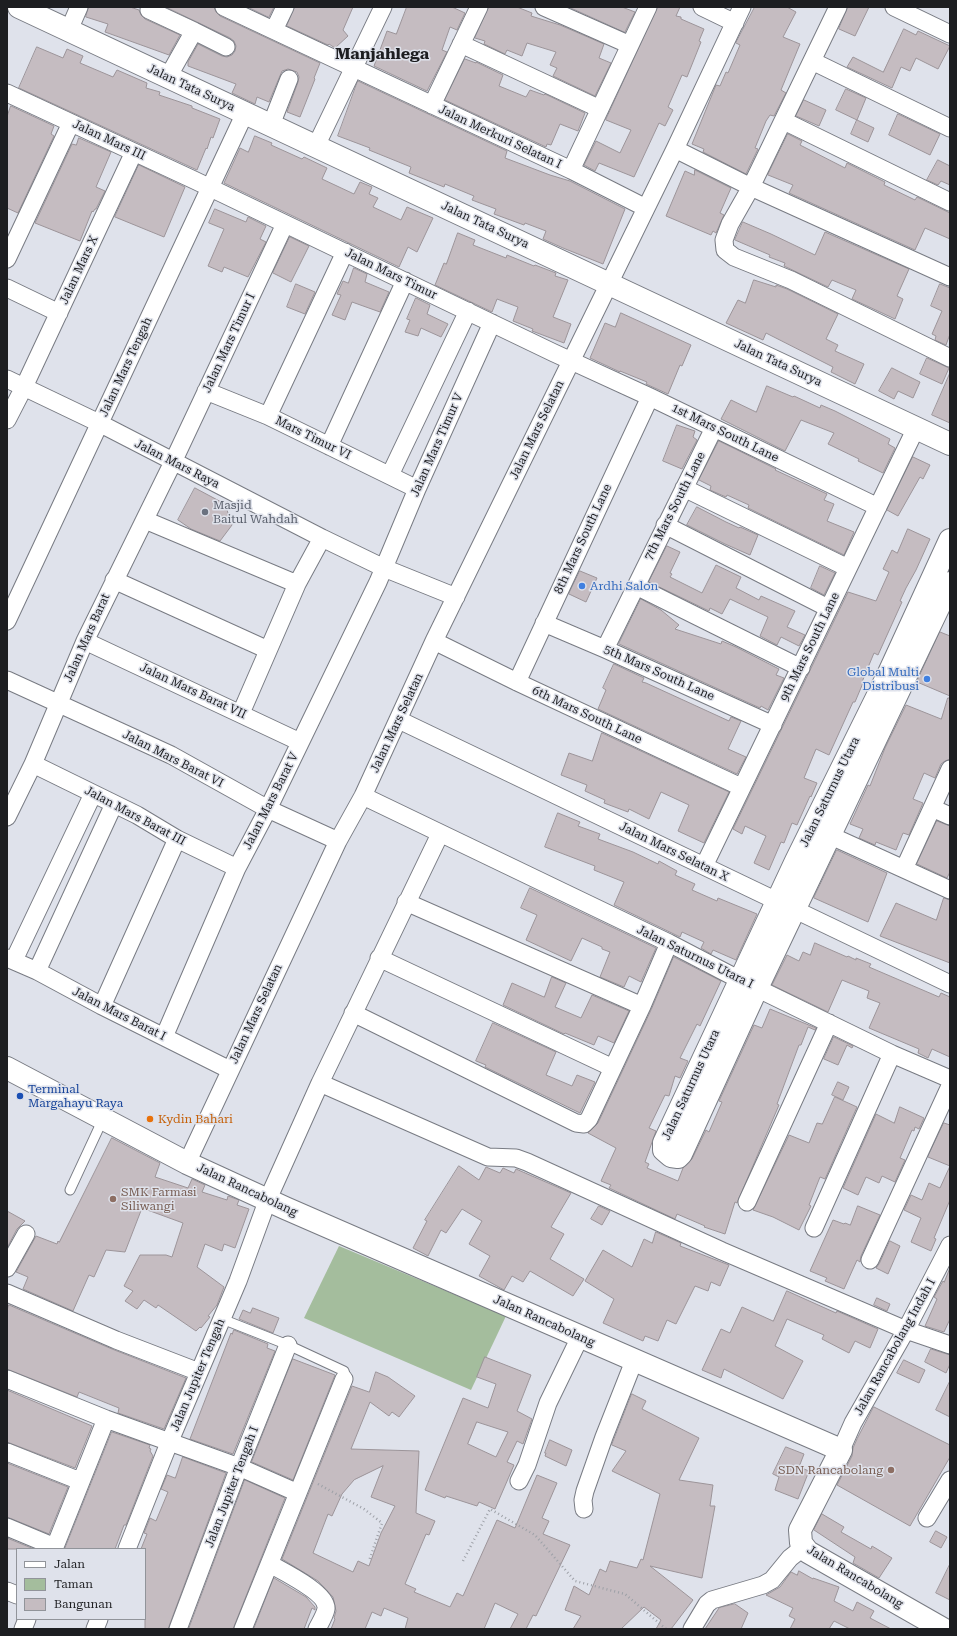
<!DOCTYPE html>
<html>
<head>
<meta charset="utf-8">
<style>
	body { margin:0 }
	#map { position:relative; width:957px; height:1636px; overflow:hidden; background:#dfe2eb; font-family:"Roboto Serif",serif }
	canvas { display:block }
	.frame { position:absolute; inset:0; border:8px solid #1d1e21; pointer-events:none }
	.legend { position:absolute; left:16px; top:1548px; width:130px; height:72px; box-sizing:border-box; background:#dfe2eb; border:1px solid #91949a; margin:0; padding:5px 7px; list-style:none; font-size:12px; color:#1d1e21 }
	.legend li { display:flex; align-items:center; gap:8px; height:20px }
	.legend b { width:20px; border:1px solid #91949a }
</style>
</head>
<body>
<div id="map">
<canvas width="957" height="1636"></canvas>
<div class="frame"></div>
<ul class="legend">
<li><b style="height:5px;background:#fff"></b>Jalan</li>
<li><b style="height:11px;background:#a4bd9d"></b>Taman</li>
<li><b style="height:11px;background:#c5bcc1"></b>Bangunan</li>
</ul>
</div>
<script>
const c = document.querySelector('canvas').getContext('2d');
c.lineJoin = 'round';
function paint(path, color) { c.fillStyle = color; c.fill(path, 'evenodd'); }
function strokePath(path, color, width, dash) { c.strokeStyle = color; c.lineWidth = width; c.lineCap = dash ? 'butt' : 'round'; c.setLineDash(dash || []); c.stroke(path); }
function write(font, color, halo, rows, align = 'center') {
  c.font = font + ' "Roboto Serif",serif'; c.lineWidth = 3; c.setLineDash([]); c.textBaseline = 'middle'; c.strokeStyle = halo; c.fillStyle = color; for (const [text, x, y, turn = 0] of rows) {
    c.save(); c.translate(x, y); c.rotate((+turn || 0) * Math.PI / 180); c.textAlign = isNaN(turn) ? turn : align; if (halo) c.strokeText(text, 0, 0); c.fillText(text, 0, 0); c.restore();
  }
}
const green = new Path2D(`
	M339 1246 506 1316 471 1390 304 1318Z`);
const building = new Path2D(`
	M89 7H130L139 10 141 15 145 19 180 35 169 55 105 32 108 24 86 17Z
	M166 7H214L216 12 220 16 320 63 314 78 315 79 300 117 287 112 298 82 299 77 297 72 288 69 282 71 269 102 257 97 255 104 232 93 236 84 188 66V62L198 44 222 56 227 57 232 55 235 51 236 46 234 41 230 38Z
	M248 7H274L269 17Z
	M295 7H353L343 30 348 36 335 48 329 44 328 45 287 26Z
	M407 7H452L465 13 457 30 450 27 442 50 447 52 427 91 374 66 387 31 396 34Z
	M489 7H517L532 13 531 16 560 25 604 44 599 58 611 63 595 96 553 76 557 68 550 65 556 52 527 43 522 56 507 50 505 54 484 44 485 41 475 38Z
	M569 7H622L635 12 625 32Z
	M658 7H680L676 16 681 17V19L704 29 699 41 701 42 687 77 682 75 668 107 673 110 665 126 659 123 634 177 599 163 595 171 584 165 596 141 620 153 631 130 606 120Z
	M755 7H787L796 12 783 37 800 44 781 90 786 93 774 116 770 115 766 121 755 148 758 149 746 174 703 152 704 149 692 144 716 85 720 86 726 72 728 73 740 45 736 43Z
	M848 7H869L855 36 839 29Z
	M904 29 916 35 918 31 950 46 938 69 916 58 910 71 901 67 892 88 847 67 853 57 883 72Z
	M37 47 63 58 67 49 83 56 80 63 113 77 117 70 147 83 146 88 160 92 159 95 192 106V108L220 119 213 138 211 137 207 149 206 148 197 170 19 88Z
	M465 59 476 63V62L503 75 499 86 526 97 530 90 544 95 545 94 585 113 578 131 560 124 551 145 547 144 546 147 445 100Z
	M358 81 507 151 505 158 550 175 570 181 625 209 603 264 563 248 543 239 546 231 525 223 524 225 494 214 496 209 472 200 474 196 445 184 444 187 409 173 411 167 369 150 370 148 338 136Z
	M846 89 866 98 857 120 836 110Z
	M804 100 826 110 819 126 796 116Z
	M11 106 54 126 51 134 54 136 18 213 7 208V117Z
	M898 114 940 134 930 155 889 135Z
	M857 120 874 128 868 142 851 134Z
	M788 134 802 141 800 145 845 168 847 163 885 182 884 185 915 200 917 197 950 213V239L925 228 915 250 789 193 793 185 768 175Z
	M255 136 272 143 271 145 302 159 304 157 327 168 322 179 354 194 360 182 372 187 369 194 378 198 373 207 401 220 407 207 433 218 417 252 408 247 399 267 224 183 240 148 248 152Z
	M79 138 111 152 96 187 105 191 96 209H95L93 212 92 211 80 241 35 223 72 144 76 145Z
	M938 160 950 166V185L941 181 938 185 927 180Z
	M139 165 185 187 164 237 115 217Z
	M695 170 731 188 720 213 724 215 716 233 713 231 711 235 666 216 685 171 694 175Z
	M215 209 246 222 248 217 266 226 260 239 266 242 248 277 224 267 222 272 208 266 224 229 209 223Z
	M743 222 771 234 815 255 825 232 909 269 897 296 903 299 895 319 852 299 856 290 832 280 828 287 784 266 785 263 769 257 770 255 735 240Z
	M458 233 475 240 473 245 506 258 507 255 534 266 535 265 556 273 555 276 568 280 553 317 571 324 564 343 532 331 533 329 513 321 518 307 497 299 492 312 435 285 444 263 446 264Z
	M290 237 309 246 291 282 273 273Z
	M354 268 367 274 365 282 389 292 380 312 352 302 345 320 332 315 341 295 337 294 343 281 348 283Z
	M754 280 776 287V285L787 289 838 314 826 339 838 345 835 351 864 364 855 384 831 372 833 367 766 333 763 340 726 323 738 300 745 303Z
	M296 284 315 292 305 314 287 307Z
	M940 284 950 288V334L946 345 935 340 936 336 932 334 942 311 931 306Z
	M416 298 430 305 427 314 448 324 441 337 421 328 418 336 405 332 410 320 407 319Z
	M621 313 691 345 682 366 680 365 668 394 646 384 647 382 620 371V372L590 358 605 323 615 327Z
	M927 358 949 368 942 384 920 374Z
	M892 368 920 382 913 398 898 391 894 399 879 391Z
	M950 373V423L932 415Z
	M767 386 793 397 794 396 820 408 821 405 835 411 890 439 888 444 895 448 883 473 858 461 859 459 828 444 834 433 801 420 785 451 721 419 731 400 756 412Z
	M677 425 695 431 693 437 697 440 682 469 663 461Z
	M719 441 776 469 775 470 827 494 824 500 834 504 827 521 854 532 844 555 748 508 749 505 727 495 726 497 710 490 711 486 699 480Z
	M913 457 930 465 923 479 920 477 898 516 887 510Z
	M195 488 225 504 232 525 220 541 191 529 178 520Z
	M697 507 726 522 739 528 740 527 758 535 750 555 725 544 687 525Z
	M908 529 930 539 916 570 906 588 900 601 902 602 878 655 874 653 862 682 863 683 855 702H853L829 755 816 749 804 778 817 783 811 797 810 796 797 825 792 823 784 843 781 842 769 870 754 863 766 836 745 826 742 834 733 829 848 592 876 601 889 572 883 569 892 550 897 553Z
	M667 546 680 552 670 573 672 574 670 577 702 593 716 565 741 577 736 588 759 600 761 596 795 611 787 627 805 635 799 646 781 637 777 645 760 636 768 617 730 599 722 614 710 608 709 611 649 582Z
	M820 566 835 573 824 595 811 588Z
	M580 571 597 578 586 602 569 594Z
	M641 599 661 610 679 625 675 629 721 644 722 641 736 647 779 669 776 675 784 678 768 710 761 706 760 708 619 644Z
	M940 632 950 636V696L917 682Z
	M614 664 644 678 642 682 646 683 729 721 731 717 741 721 728 749 746 757 737 774 598 709 606 690 603 688Z
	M948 698H950V759L945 761 941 764 935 778 924 773 913 799 923 803 909 835 903 833 896 850 876 842 875 845 859 838 863 829 850 824 868 785 870 786 885 748 906 705 941 719Z
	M602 733 729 792 704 843 678 831 689 805 661 792 649 819 629 809 628 812 604 803 605 800 585 791 587 785 561 775 569 753 592 761Z
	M558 813 580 822 578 826 600 834 598 839 633 852 658 864 659 861 677 871 675 875 695 884 692 890 717 901 718 898 757 914 736 960 713 950 711 954 701 948 704 942 682 932 680 937 614 905 624 882 594 870 595 866 545 847Z
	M937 821 950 826V872L947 878 917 864Z
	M837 850 887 873 868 922 814 898Z
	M530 888 656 948 641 982 629 976 624 987 600 977 610 952 602 949V947L582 938 571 961 526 940 537 915 521 908Z
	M944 898 950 900V963L880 936 896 903 936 920Z
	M815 943 847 957 848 956 856 960V958L871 964 869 967 939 997 941 993 950 997V1057L932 1049 928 1058 918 1053 919 1049 869 1028 880 1003 867 998 869 991 842 980 828 1012 772 985 787 955 799 961 803 952 810 955Z
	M674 957 721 981 700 1026 697 1024 680 1058 688 1061 680 1078 675 1076 669 1096 665 1095 649 1128 656 1131 645 1162 649 1164 647 1168 678 1181 683 1168 692 1159 706 1130 709 1132 722 1102 719 1101 754 1025 762 1028 770 1009 816 1028 815 1030 808 1027 801 1045H799L777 1104 779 1105 737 1203 735 1202 725 1234 704 1227 705 1226 677 1214 675 1219 609 1188 611 1185 601 1181 616 1148 588 1133 598 1123 651 1010Z
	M552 977 566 983 555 1007 581 1018 592 995 629 1011 614 1043 598 1036 594 1045 565 1033 564 1034 503 1005 512 983 544 997Z
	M493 1023 556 1052 546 1075 572 1086 577 1075 595 1082 580 1113 485 1067 486 1065 476 1061Z
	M834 1037 853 1046 852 1048 847 1045 838 1065 824 1059Z
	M838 1082 849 1087 843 1100 832 1095Z
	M835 1097 857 1107 825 1179 820 1177 809 1205 811 1206 799 1230 773 1217 753 1210 789 1135 809 1143 817 1123 822 1124Z
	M900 1107 924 1118 919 1129 915 1127 914 1131 912 1130 900 1158 905 1160 895 1182 882 1176 879 1183 866 1177 858 1195 843 1188 876 1114 894 1123Z
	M944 1123 950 1125V1200L934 1238 936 1239 931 1251 911 1242 921 1218 904 1210 911 1195 922 1200 929 1183 940 1188 950 1166 928 1157Z
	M112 1138 160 1163 155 1177 188 1188 192 1179 205 1185 202 1192 227 1200 228 1196 239 1200 237 1205 249 1209 235 1248 224 1244 222 1251 205 1244 197 1267 224 1287 217 1305 208 1316 210 1317 201 1328 200 1327 196 1331 158 1305 156 1308 144 1300 137 1309 125 1301 133 1291 124 1286 140 1255H166L172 1257 183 1223 142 1208 125 1252 106 1250 94 1277 89 1275 73 1311 23 1289 28 1277 16 1272 36 1236 57 1244 58 1241 59 1242Z
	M459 1166 479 1180 486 1167 500 1173 503 1168 514 1173 516 1169 571 1193 551 1227 564 1234 550 1259 584 1279 573 1296 530 1271 523 1282 512 1276 504 1290 479 1276 490 1256 469 1244 482 1221 462 1209 446 1233 441 1230 428 1256 413 1248 427 1221 425 1220Z
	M599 1206 610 1211 602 1225 591 1219Z
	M858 1206 880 1215 861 1256 860 1262 857 1260 844 1289 825 1281 827 1278 810 1271 833 1220 844 1224 845 1223 850 1225Z
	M7 1211 25 1221 17 1229 7 1248Z
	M656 1232 681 1243 680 1246 729 1265 720 1286 711 1282 708 1291 695 1286 676 1324 667 1320 658 1341 645 1336 643 1341 603 1323 614 1299 585 1281 603 1250 632 1267 644 1239 652 1243Z
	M890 1241 900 1246 888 1274 876 1268 879 1264Z
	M950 1268V1319L944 1332 925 1326 937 1299 934 1297 943 1281 944 1282Z
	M787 1291 836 1313 837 1311 878 1329 870 1348 855 1341 849 1353 822 1339 824 1335 787 1319 775 1346 803 1361 783 1399 724 1369 721 1378 702 1370 721 1329 730 1333 742 1307 773 1321Z
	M877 1298 890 1304 887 1311 874 1305Z
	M9 1305 112 1349 186 1378 164 1429 118 1413 119 1408 79 1392 77 1397 7 1369V1311Z
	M253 1308 279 1318 273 1333 239 1319 243 1310 250 1313Z
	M234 1330 268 1344 267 1348 275 1351 233 1454 190 1439 231 1333 232 1334Z
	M931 1349 950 1355V1364L946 1373 925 1362Z
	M485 1357 531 1375 517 1411 532 1419 523 1444 517 1441 507 1462 514 1465 495 1509 479 1502 477 1506 446 1496 445 1498 425 1490 463 1398 488 1408 496 1384 477 1377ZM477 1422 508 1432 496 1457 468 1444Z
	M293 1359 335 1375 293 1480 252 1462Z
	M904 1360 925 1370 919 1383 897 1373Z
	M376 1372 388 1377 415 1396 399 1417 392 1412 389 1416 370 1402 351 1449 419 1451 416 1513 435 1521 429 1535 426 1534 405 1584 416 1589 414 1592 450 1607 457 1593 463 1596 497 1520 515 1528 537 1475 557 1483 542 1518 549 1521 543 1534 570 1545 536 1616 533 1615 526 1629H510L518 1614 495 1603 484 1629H405L408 1618 384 1608 381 1616 372 1612 365 1629H331L335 1619 334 1618 336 1611 333 1597 318 1581 282 1559 352 1386 369 1392ZM383 1466 371 1497 395 1506 381 1533 369 1566 358 1561 353 1572 313 1553 328 1514 332 1516 342 1494 354 1480Z
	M950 1381V1417L936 1410Z
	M7 1390 92 1426 75 1468 7 1442Z
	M632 1394 646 1401 642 1409 699 1438 679 1480 713 1485 710 1506H715L702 1578 650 1566 693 1600 671 1629H656L661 1620 644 1607 621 1629H573L581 1616 565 1610 574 1586 589 1595 600 1569 606 1572 610 1561 637 1568 641 1559 643 1560 660 1494 612 1471 626 1451 612 1445Z
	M874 1407 950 1445V1457L910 1526 837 1485 852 1456 853 1448 857 1439Z
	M112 1432 150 1445 149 1448 151 1449 150 1451 153 1456 126 1525H124L115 1549H65Z
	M550 1440 572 1450 566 1466 545 1456 546 1453H545Z
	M786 1447 804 1454 799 1467 809 1471 798 1499 775 1490 779 1477 773 1474Z
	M183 1457 226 1473 168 1629H145V1549H141L147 1534 144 1533 150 1518 156 1521 168 1492 161 1489 167 1475 175 1478Z
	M7 1463 68 1487 49 1534 7 1517Z
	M245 1480 285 1498 233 1629H189Z
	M822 1514 844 1527 841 1532 871 1549 872 1546 892 1558 879 1578 853 1563 855 1557 814 1530Z
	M936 1531 947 1537 941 1548 930 1542Z
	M7 1538 34 1549H7Z
	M950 1564V1600L936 1593Z
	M799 1571 813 1579V1578L839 1587 834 1601 853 1611 857 1602 874 1611 870 1618 891 1629H850L834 1621 829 1629H790L795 1619 789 1616 793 1608 766 1595 780 1587 791 1572 797 1575Z
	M274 1578 306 1597 315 1607V1610L312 1608 304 1629H254Z
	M735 1604 748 1613 741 1629H705L719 1608Z`);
const path = new Path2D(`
	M318 1484 364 1509 382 1523 369 1561
	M463 1561 490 1509 535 1535 575 1581 625 1594 666 1629`);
const lane = new Path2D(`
	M70 1190 103 1119
	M222 1319 288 1345 344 1371 345 1374 344 1379`);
const street = new Path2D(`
	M224 7 571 170 646 208
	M544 7 630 45
	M702 7 735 23
	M838 7 751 187 730 224 724 240 725 250 734 257 791 280 950 358
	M894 7 950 34
	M149 10 194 31
	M69 30 79 7
	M274 30 285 7
	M461 44 600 109
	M812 61 950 128
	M168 77 194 31 226 47
	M7 93 194 180 554 353 650 397 878 507
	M432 105 479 7
	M784 121 950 202
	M271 125 289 79
	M316 146 383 7
	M675 149 751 187 950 277
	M571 170 648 7
	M7 259 71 123
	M7 288 59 313
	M7 379 99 423 322 538 384 568 456 597
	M206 391 268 416 417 489
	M268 416 345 252
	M7 420 24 387 134 152
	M329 446 405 281
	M390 475 468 311
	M684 488 848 568
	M145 520 297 584
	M665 525 828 608
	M114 580 268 650
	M636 586 801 668
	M7 621 245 113
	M544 623 605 649 773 725
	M85 641 300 742
	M434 641 517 682 741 787
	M605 649 714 428
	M7 680 171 755 268 809 338 841
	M517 682 650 397
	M241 713 297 584 322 538
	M399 720 950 984
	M33 764 137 815 177 839 237 868
	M363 796 669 943 740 980 892 1054 950 1079
	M932 808 950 816
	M7 817 33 764 85 641 173 462 285 224
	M829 835 950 890
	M704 866 916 428
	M904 869 950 769
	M406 902 642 1006
	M7 958 37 971 102 1006 230 1070
	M379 958 613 1068
	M14 960 93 794
	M37 971 114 804
	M102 1006 177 839
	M353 1013 576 1123 584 1124 589 1119 642 1006 669 943
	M164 1037 237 868 268 809 378 582 417 489 492 323
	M320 1083 488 1157 516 1158 527 1162 722 1251 906 1330 950 1345
	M187 1163 338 841 363 796 434 641 675 149 742 7
	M747 1202 829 1023
	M814 1228 892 1054
	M870 1260 950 1086
	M7 1268 26 1234
	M7 1293 116 1340 199 1372
	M7 1379 106 1419 239 1467 298 1493
	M841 1450 853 1423 906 1330 950 1245
	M7 1452 80 1481
	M519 1481 527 1465 548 1403 580 1337
	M584 1509 583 1500 585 1491 604 1437 634 1361
	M927 1518 950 1480
	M7 1527 55 1547
	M54 1549 106 1419
	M127 1549 169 1443 238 1281 268 1199 320 1083 440 834
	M270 1564C282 1571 328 1593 326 1609 325 1615 320 1623 317 1629
	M7 1591 17 1595
	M23 1629 27 1619
	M95 1629 99 1619
	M178 1629 239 1467 288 1345
	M243 1629 344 1379
	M692 1629 707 1604 712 1600 763 1585 772 1580 790 1558 804 1547`);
const secondary = new Path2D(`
	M19 7 950 444
	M950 540 888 675 796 861 664 1143V1150L671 1156 678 1157 681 1154 757 988 950 583
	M7 1068 187 1163 285 1208 841 1450 800 1530 801 1543 808 1552 943 1629`);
const markers = [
	[205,512,4,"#6b7280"],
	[582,586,4,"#3f7fe0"],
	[927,679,4,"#3f7fe0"],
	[20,1096,4,"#1a4fb4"],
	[150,1119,4,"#e8710a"],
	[113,1199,4,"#8d6e63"],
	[891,1470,4,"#8d6e63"]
];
const streetNames = [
	["Jalan Tata Surya",191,88,25],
	["Jalan Merkuri Selatan I",500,137,25],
	["Jalan Mars III",109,140,25],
	["Jalan Tata Surya",485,225,25],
	["Jalan Mars X",79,270,-65],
	["Jalan Mars Timur",391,274,26],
	["Jalan Mars Timur I",229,343,-65],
	["Jalan Tata Surya",778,363,25],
	["Jalan Mars Tengah",126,367,-65],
	["Jalan Mars Selatan",537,430,-64],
	["1st Mars South Lane",725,433,26],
	["Mars Timur VI",313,438,26],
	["Jalan Mars Timur V",437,445,-66],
	["Jalan Mars Raya",177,464,27],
	["7th Mars South Lane",675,506,-63],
	["8th Mars South Lane",583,539,-65],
	["Jalan Mars Barat",87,638,-66],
	["9th Mars South Lane",810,647,-64],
	["5th Mars South Lane",659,673,24],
	["Jalan Mars Barat VII",193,691,25],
	["6th Mars South Lane",587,715,25],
	["Jalan Mars Selatan",397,723,-65],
	["Jalan Mars Barat VI",173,759,27],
	["Jalan Saturnus Utara",830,792,-64],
	["Jalan Mars Barat V",271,801,-63],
	["Jalan Mars Barat III",135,816,28],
	["Jalan Mars Selatan X",674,852,26],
	["Jalan Saturnus Utara I",695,957,26],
	["Jalan Mars Barat I",119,1014,27],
	["Jalan Mars Selatan",256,1014,-65],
	["Jalan Saturnus Utara",691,1085,-65],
	["Jalan Rancabolang",247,1190,25],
	["Jalan Rancabolang",544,1321,24],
	["Jalan Rancabolang Indah I",895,1347,-61],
	["Jalan Jupiter Tengah",198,1375,-67],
	["Jalan Jupiter Tengah I",232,1487,-69],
	["Jalan Rancabolang",855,1577,31]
];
const worshipNames = [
	["Masjid",213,505],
	["Baitul Wahdah",213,519]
];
const shopNames = [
	["Ardhi Salon",590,586],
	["Global Multi",919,672,"right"],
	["Distribusi",919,686,"right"]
];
const transitNames = [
	["Terminal",28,1089],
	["Margahayu Raya",28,1103]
];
const foodNames = [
	["Kydin Bahari",158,1119]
];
const educationNames = [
	["SMK Farmasi",121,1192],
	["Siliwangi",121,1206],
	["SDN Rancabolang",883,1470,"right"]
];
const districtNames = [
	["Manjahlega",382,54]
];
paint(green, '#a4bd9d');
paint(building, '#c5bcc1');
strokePath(building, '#9c9499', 1);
strokePath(lane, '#787b83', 11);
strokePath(street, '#787b83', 19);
strokePath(secondary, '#787b83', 24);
strokePath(path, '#9da0a7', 2.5, [1, 3]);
strokePath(lane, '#fff', 9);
strokePath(street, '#fff', 17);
strokePath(secondary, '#fff', 22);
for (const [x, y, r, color] of markers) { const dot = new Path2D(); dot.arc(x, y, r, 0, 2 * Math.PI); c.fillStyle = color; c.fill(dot); strokePath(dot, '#dfe2eb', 1.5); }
write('12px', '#1d1e21', '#dfe2eb', streetNames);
write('12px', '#5b616d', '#dfe2eb', worshipNames, 'left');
write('12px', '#366cbe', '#dfe2eb', shopNames, 'left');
write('12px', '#164399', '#dfe2eb', transitNames, 'left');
write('12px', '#c56008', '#dfe2eb', foodNames, 'left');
write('12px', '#785e54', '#dfe2eb', educationNames, 'left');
write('bold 16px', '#1d1e21', '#dfe2eb', districtNames);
</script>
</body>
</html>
